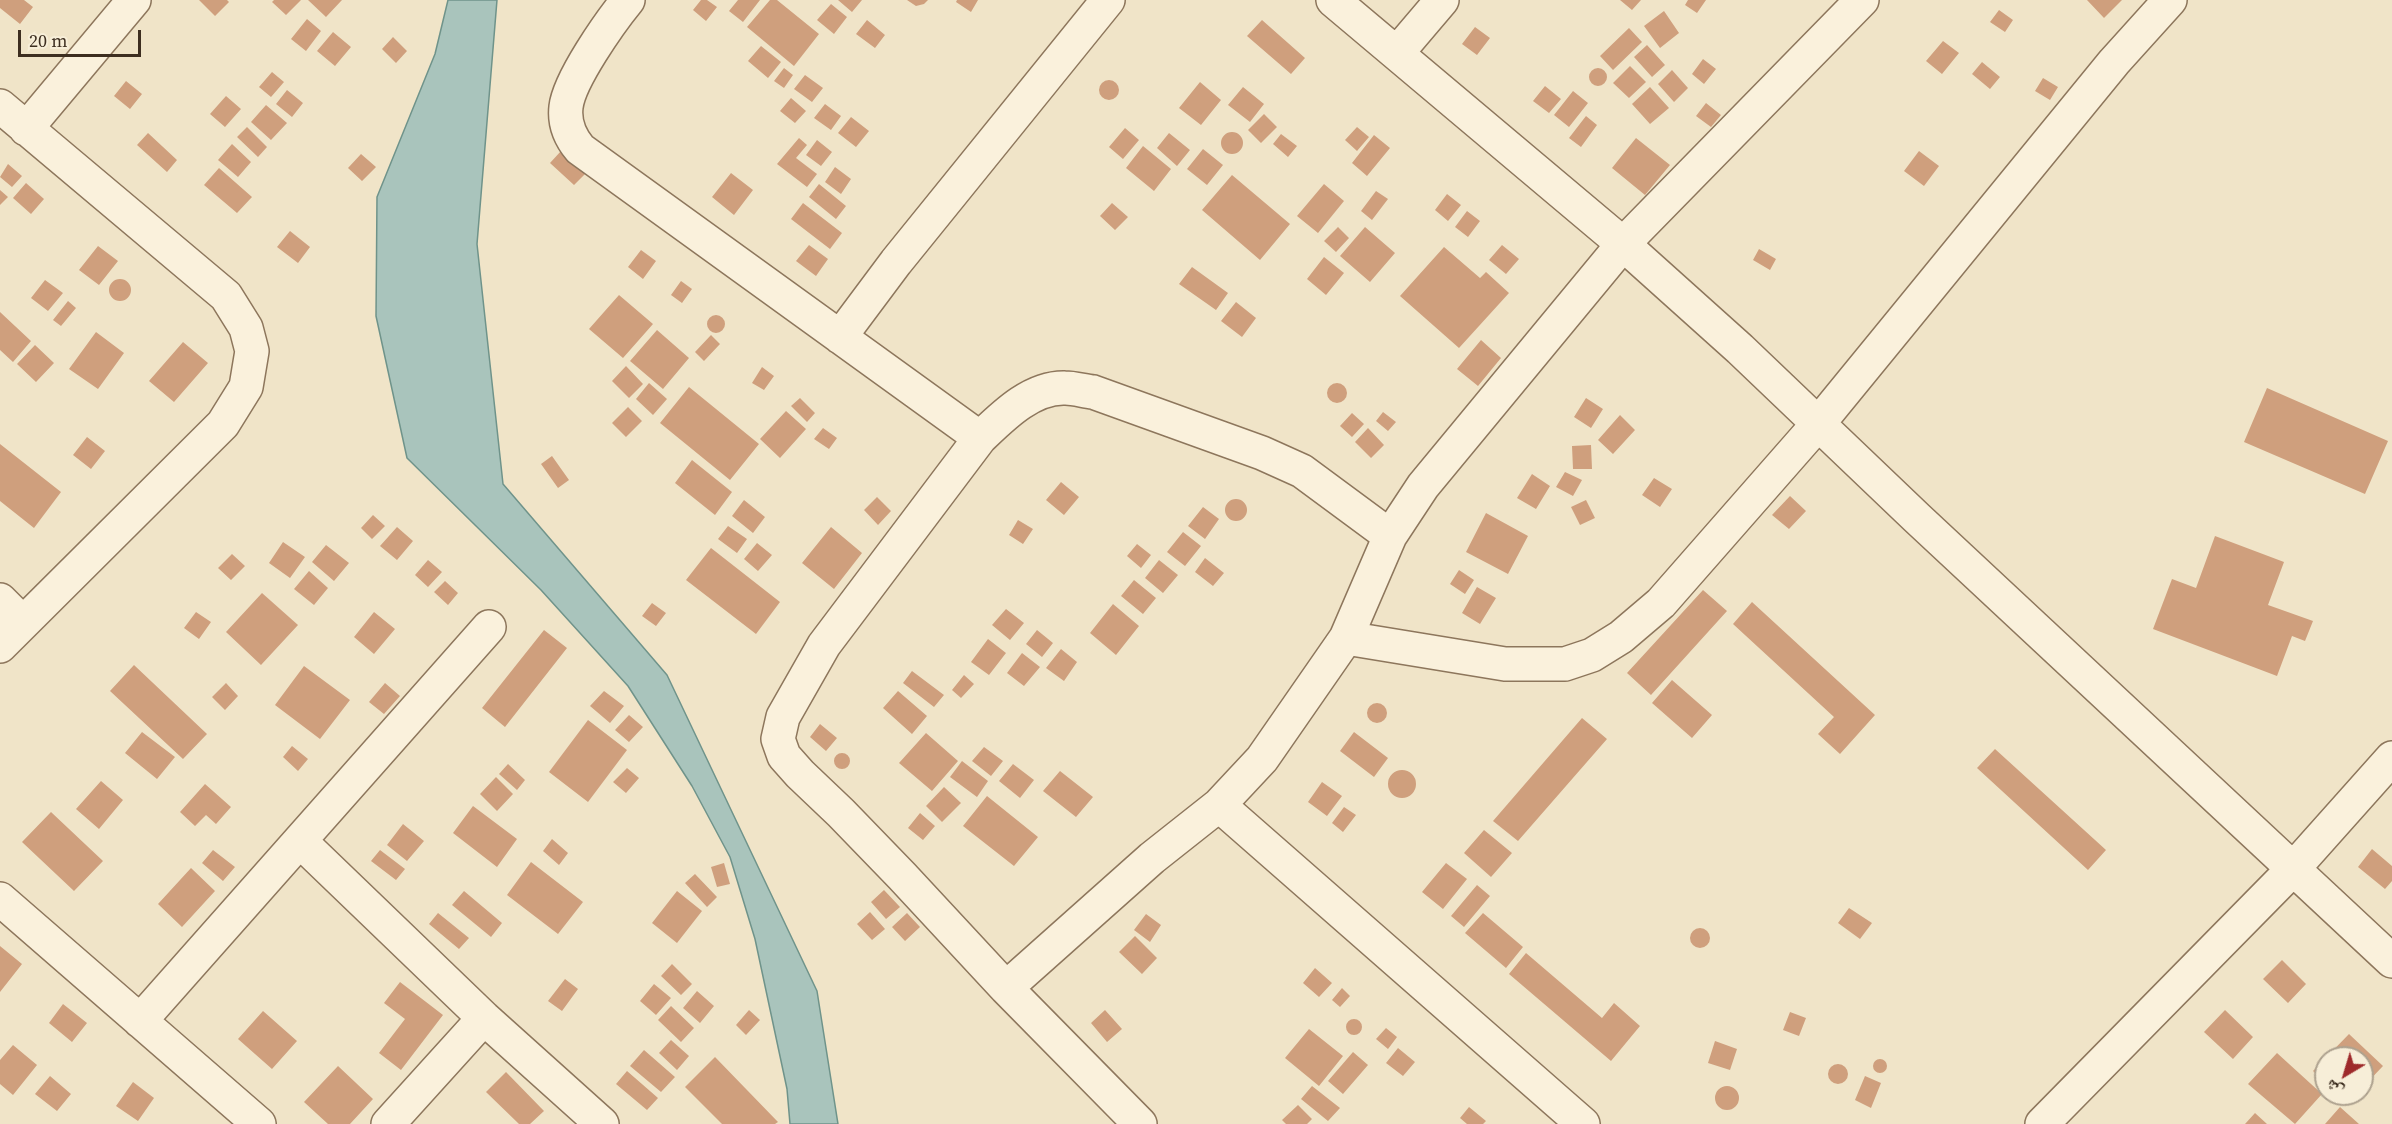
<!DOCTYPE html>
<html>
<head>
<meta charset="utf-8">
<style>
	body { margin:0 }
	#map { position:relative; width:2392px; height:1124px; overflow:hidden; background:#f0e4c8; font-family:"Source Serif 4","Noto Naskh Arabic",serif }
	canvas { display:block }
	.north { position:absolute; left:2314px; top:1046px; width:60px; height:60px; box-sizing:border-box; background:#f7eed8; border:2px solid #ada18e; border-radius:50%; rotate:218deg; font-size:16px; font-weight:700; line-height:24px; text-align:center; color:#3d2e20 }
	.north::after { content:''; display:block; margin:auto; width:21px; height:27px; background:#9e2a2b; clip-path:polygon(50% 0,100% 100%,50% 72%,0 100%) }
	.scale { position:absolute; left:18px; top:30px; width:123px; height:27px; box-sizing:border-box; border:3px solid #3d2e20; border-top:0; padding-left:8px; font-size:18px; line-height:21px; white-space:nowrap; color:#3d2e20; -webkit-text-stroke:4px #f7eed8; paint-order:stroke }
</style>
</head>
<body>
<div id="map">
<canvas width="2392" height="1124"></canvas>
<div class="north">ش</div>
<div class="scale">20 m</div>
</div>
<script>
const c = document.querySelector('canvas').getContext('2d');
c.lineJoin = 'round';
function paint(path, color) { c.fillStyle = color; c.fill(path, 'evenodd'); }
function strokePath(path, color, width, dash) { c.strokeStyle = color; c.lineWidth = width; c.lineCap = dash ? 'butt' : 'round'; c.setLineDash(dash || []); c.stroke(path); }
const water = new Path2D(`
	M448 0H497L477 244 503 484 667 675 817 991 838 1124H790L787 1089 755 939 730 857 692 786 628 686 541 590 407 458 376 316 377 197 435 54Z`);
const building = new Path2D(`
	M0 0H24L33 7 20 24 0 8Z
	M199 0H227L229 2 215 16Z
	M274 0H301L286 15 272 2Z
	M308 0H342L326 17Z
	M701 0H707L717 7 706 21 693 10Z
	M738 0H760L743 22 729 11Z
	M770 0H777L819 34 794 66 747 27Z
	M838 0H862L852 12Z
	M907 0H928L924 4 916 6Z
	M957 0H978L971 12 956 2Z
	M1620 0H1641L1632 10Z
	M1688 0H1706L1697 13 1685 5Z
	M2087 0H2122L2104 18Z
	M831 4 847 17 834 34 817 20Z
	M1999 10 2013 20 2005 32 1990 22Z
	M1664 11 1679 33 1660 48 1644 26Z
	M307 19 321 31 306 51 291 39Z
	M867 20 885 35 875 48 856 34Z
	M1262 20 1305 58 1291 74 1247 36Z
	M1475 27 1490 38 1477 55 1462 44Z
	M1629 28 1642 42 1613 70 1600 56Z
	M333 32 351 47 335 66 317 51Z
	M393 37 407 51 396 63 382 49Z
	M1943 41 1959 53 1942 74 1926 61Z
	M1647 45 1665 65 1652 77 1634 57Z
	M761 46 781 62 768 78 748 61Z
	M1703 59 1716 69 1704 84 1692 74Z
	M1982 62 2000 77 1990 89 1972 74Z
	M1630 66 1646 82 1629 98 1613 83Z
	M784 68 793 75 784 88 774 81Z
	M1589 77a9 9 0 1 1 18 0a9 9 0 1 1-18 0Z
	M1672 70 1688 88 1674 102 1658 84Z
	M272 72 284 82 271 97 259 87Z
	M805 75 823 88 812 102 794 89Z
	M2043 78 2058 87 2050 100 2035 91Z
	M1099 90a10 10 0 1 1 20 0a10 10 0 1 1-20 0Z
	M126 81 142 94 130 109 114 96Z
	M1200 82 1221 100 1201 125 1179 108Z
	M1545 86 1561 99 1549 113 1533 101Z
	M1243 87 1264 104 1250 122 1228 105Z
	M1650 87 1669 108 1650 124 1632 104Z
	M287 90 303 103 292 117 276 104Z
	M1573 91 1588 103 1569 127 1554 115Z
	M226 96 241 109 225 127 210 114Z
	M791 98 806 111 795 123 780 111Z
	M1706 103 1721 115 1711 127 1696 116Z
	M825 104 841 116 831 130 814 118Z
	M266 105 287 123 271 140 251 122Z
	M1264 114 1277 127 1261 143 1248 130Z
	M1586 116 1597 125 1581 147 1569 138Z
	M851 117 869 131 856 147 838 133Z
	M247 127 267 147 258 157 237 137Z
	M1357 127 1369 137 1357 151 1345 140Z
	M1125 128 1139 140 1123 159 1109 147Z
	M1221 143a11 11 0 1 1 22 0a11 11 0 1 1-22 0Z
	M148 133 177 160 167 172 137 145Z
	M1169 133 1190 150 1177 166 1157 148Z
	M1281 134 1297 146 1288 157 1273 144Z
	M1374 135 1390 148 1367 176 1352 163Z
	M799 138 807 145 796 158 817 174 807 187 777 164Z
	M1636 138 1670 165 1645 195 1612 168Z
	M817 140 832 152 821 166 806 155Z
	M232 144 251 162 238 177 218 160Z
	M1143 146 1171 169 1154 191 1126 168Z
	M1203 149 1223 165 1207 185 1187 169Z
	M561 151 586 173 574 185 550 163Z
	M1919 151 1939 166 1924 186 1904 171Z
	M361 154 376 167 362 181 348 168Z
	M8 164 22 176 12 187 0 177Z
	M835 167 851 179 841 194 825 182Z
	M219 168 252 197 237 213 204 185Z
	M731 173 753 190 734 215 712 197Z
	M1232 175 1290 224 1260 260 1202 210Z
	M26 183 44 199 31 214 13 198Z
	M819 184 846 206 836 219 809 197Z
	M1324 184 1344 201 1318 233 1297 216Z
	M0 190 8 197 0 205Z
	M1376 191 1388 199 1372 220 1361 211Z
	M1447 194 1461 205 1448 221 1435 210Z
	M803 203 842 233 830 249 791 219Z
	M1112 203 1128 217 1115 230 1100 216Z
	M1467 211 1480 221 1468 237 1455 227Z
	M1338 227 1349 238 1336 252 1324 241Z
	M1365 227 1395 253 1370 282 1340 256Z
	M290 231 310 247 298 263 277 247Z
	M809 245 828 259 816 276 796 261Z
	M1502 245 1519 259 1506 274 1489 260Z
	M98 246 118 261 99 285 79 270Z
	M1444 247 1480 278 1486 272 1509 293 1459 348 1400 296Z
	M1759 249 1776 259 1770 270 1753 260Z
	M641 250 656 261 643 279 628 267Z
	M1324 257 1344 273 1326 295 1307 279Z
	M1192 267 1228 293 1216 310 1179 284Z
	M109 290a11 11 0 1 1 22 0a11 11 0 1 1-22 0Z
	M45 280 63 293 48 311 31 298Z
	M681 281 692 289 682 303 671 295Z
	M619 295 653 324 623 358 589 329Z
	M68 301 76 308 61 326 53 320Z
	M1236 302 1256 318 1242 337 1221 321Z
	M0 312 31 341 13 362 0 350Z
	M707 324a9 9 0 1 1 18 0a9 9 0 1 1-18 0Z
	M657 330 689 358 663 389 630 361Z
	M96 332 124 353 98 389 69 369Z
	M711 335 720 344 704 361 695 352Z
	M1481 340 1501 358 1478 386 1457 369Z
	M183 342 208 363 174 402 149 381Z
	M35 345 54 363 36 382 17 364Z
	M626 366 643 384 629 398 612 381Z
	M762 367 774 376 764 390 752 383Z
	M649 383 667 399 653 415 636 399Z
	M1327 393a10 10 0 1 1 20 0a10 10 0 1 1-20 0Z
	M689 387 759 444 730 480 660 423Z
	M2267 388 2388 441 2365 494 2244 442Z
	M800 398 815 413 807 422 791 406Z
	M1586 398 1603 409 1591 428 1574 417Z
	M628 407 642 421 626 437 612 423Z
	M786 411 806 429 780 458 760 439Z
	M1383 412 1396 422 1388 431 1376 421Z
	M1352 413 1364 424 1352 437 1340 426Z
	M1620 415 1635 430 1613 454 1598 440Z
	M823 428 837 438 829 449 814 439Z
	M1368 428 1384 445 1371 458 1355 442Z
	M87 437 105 451 91 469 73 455Z
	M0 444 61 492 34 528 0 501Z
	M1591 445 1592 469H1573L1572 446Z
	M552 456 569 480 558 488 541 464Z
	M692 460 732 492 715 515 675 483Z
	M1565 472 1582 480 1573 496 1556 487Z
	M1532 474 1550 486 1536 509 1517 498Z
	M1654 478 1672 489 1660 507 1642 495Z
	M1061 482 1079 497 1064 515 1046 500Z
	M1790 496 1806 511 1789 529 1772 515Z
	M877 497 891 511 878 525 864 510Z
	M1225 510a11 11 0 1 1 22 0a11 11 0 1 1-22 0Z
	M744 500 765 517 753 533 732 516Z
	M1586 500 1595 518 1580 525 1571 507Z
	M1203 507 1219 519 1205 539 1188 526Z
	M1486 513 1528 536 1508 574 1466 552Z
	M373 515 385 526 372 539 361 528Z
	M1018 520 1033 529 1023 544 1009 535Z
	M728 526 747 539 737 553 718 539Z
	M397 527 413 541 397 560 380 546Z
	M831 527 862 553 834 589 802 563Z
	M1183 532 1201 546 1185 566 1167 552Z
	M2215 536 2284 562 2268 605 2313 621 2305 641 2292 636 2277 676 2153 629 2172 579 2196 588Z
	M283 542 305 557 290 578 269 563Z
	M757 543 772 555 758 571 744 559Z
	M1137 544 1151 555 1141 568 1127 556Z
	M326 545 349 563 334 581 312 562Z
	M711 548 780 602 756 634 686 580Z
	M232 554 245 566 231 580 218 568Z
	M1205 558 1224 573 1213 586 1195 572Z
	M428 560 442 572 428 587 415 575Z
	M1159 560 1178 575 1163 593 1145 578Z
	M1459 570 1474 580 1465 594 1450 584Z
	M309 571 328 588 314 605 294 589Z
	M1134 580 1156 598 1143 614 1121 596Z
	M445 581 458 593 448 605 434 592Z
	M1477 587 1496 598 1480 624 1462 613Z
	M1703 590 1727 611 1651 695 1627 673Z
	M262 593 298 625 261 665 226 632Z
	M1752 602 1875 715 1840 754 1818 734 1834 717 1733 624Z
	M652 603 666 613 656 626 642 616Z
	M1113 604 1139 626 1116 655 1090 633Z
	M1006 609 1024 623 1010 640 992 625Z
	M196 612 211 622 199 639 184 628Z
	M374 612 395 629 374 654 354 637Z
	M544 630 567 648 505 727 482 708Z
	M1037 630 1053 643 1042 657 1026 644Z
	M988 639 1006 653 989 675 971 662Z
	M1061 649 1077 662 1064 681 1046 668Z
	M1022 653 1040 667 1024 686 1007 673Z
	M134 665 207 734 183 759 110 691Z
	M304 666 350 700 320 739 275 705Z
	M912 671 944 695 934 707 903 683Z
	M964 675 974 684 961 698 952 690Z
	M1672 680 1712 715 1692 738 1652 703Z
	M226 683 238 696 225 710 212 697Z
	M385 683 400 696 384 714 369 702Z
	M604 691 624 706 610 723 590 706Z
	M898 691 927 716 912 734 883 708Z
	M1367 713a10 10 0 1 1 20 0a10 10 0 1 1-20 0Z
	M629 715 643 727 629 742 615 730Z
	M1582 718 1607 739 1518 841 1493 821Z
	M588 720 627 750 588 802 549 772Z
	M820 724 837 738 826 751 810 737Z
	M142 732 175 757 157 779 125 753Z
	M1354 732 1388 758 1374 777 1340 751Z
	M926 733 958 761 932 791 899 763Z
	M292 746 308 759 298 771 283 757Z
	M984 747 1003 761 991 776 972 761Z
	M1995 749 2106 850 2088 870 1977 768Z
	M834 761a8 8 0 1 1 16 0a8 8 0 1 1-16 0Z
	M962 761 988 781 977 797 950 777Z
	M508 764 525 780 517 790 499 774Z
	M1013 764 1034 780 1020 798 999 781Z
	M627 768 639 778 626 793 613 782Z
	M1388 784a14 14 0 1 1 28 0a14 14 0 1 1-28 0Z
	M1060 771 1093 797 1076 817 1043 791Z
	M496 777 513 794 497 811 480 794Z
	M101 781 123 800 99 829 76 809Z
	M1322 782 1342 796 1327 816 1308 802Z
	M205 784 231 807 216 824 206 815 195 826 180 812Z
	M944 787 961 803 942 822 926 806Z
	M987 796 1038 837 1014 866 963 826Z
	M473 806 517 839 497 867 453 833Z
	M1344 807 1356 815 1343 832 1332 823Z
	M51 812 103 861 74 891 22 842Z
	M920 813 935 826 923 840 908 828Z
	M403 824 424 841 407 861 387 845Z
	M1484 830 1512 853 1491 877 1464 853Z
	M552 839 568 853 559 865 543 851Z
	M2372 849 2392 866V881L2385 889 2358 867Z
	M213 850 235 867 223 881 202 863Z
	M380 850 405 869 396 880 371 861Z
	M531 862 583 902 558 934 507 895Z
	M724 863 730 884 717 887 711 867Z
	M1446 863 1467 879 1443 909 1422 892Z
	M191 868 215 891 182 927 158 904Z
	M695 874 717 897 707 907 685 883Z
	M1477 885 1490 896 1464 927 1451 916Z
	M884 890 900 907 886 919 871 902Z
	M464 891 502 923 491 937 452 905Z
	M677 891 702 911 677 943 652 923Z
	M1849 908 1872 923 1860 939 1838 923Z
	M870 912 885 929 872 940 857 924Z
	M438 913 469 938 459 949 429 924Z
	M907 913 920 927 905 941 892 927Z
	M1483 913 1523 947 1506 968 1465 933Z
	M1146 914 1161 925 1150 942 1134 930Z
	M1690 938a10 10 0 1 1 20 0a10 10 0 1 1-20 0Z
	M1135 936 1157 958 1142 974 1119 952Z
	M0 946 22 964 0 992Z
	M1526 953 1602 1018 1614 1003 1640 1026 1611 1061 1509 974Z
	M2282 960 2306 984 2288 1003 2263 979Z
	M672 964 692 984 681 995 661 976Z
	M1315 968 1332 983 1319 997 1303 983Z
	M565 979 578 989 562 1011 548 1001Z
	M400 982 443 1015 401 1070 379 1053 405 1019 384 1003Z
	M654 984 671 998 656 1015 640 1001Z
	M1342 988 1350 996 1340 1007 1332 1000Z
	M697 991 714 1006 700 1023 683 1008Z
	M63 1004 87 1023 72 1042 49 1023Z
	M671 1006 694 1028 681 1042 658 1020Z
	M749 1010 760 1020 746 1035 736 1025Z
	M1105 1010 1122 1029 1107 1042 1091 1023Z
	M2225 1010 2253 1037 2233 1059 2204 1032Z
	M263 1011 297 1041 272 1069 238 1039Z
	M1790 1012 1806 1018 1799 1036 1783 1030Z
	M1346 1027a8 8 0 1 1 16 0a8 8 0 1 1-16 0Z
	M1386 1028 1397 1037 1388 1049 1376 1039Z
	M1309 1029 1343 1056 1319 1086 1285 1058Z
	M2349 1034 2383 1066 2362 1088V1058H2326V1083L2313 1071Z
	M671 1040 689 1056 677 1070 659 1053Z
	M1715 1041 1737 1049 1730 1070 1708 1063Z
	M13 1045 37 1065 13 1095 0 1084V1060Z
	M1398 1048 1415 1062 1403 1076 1386 1063Z
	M644 1050 675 1077 661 1092 630 1066Z
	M1353 1052 1368 1065 1343 1094 1328 1081Z
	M2277 1053 2322 1094 2295 1124 2248 1084Z
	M715 1057 778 1122 775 1124H722L685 1087Z
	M1873 1066a7 7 0 1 1 14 0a7 7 0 1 1-14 0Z
	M1828 1074a10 10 0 1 1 20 0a10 10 0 1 1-20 0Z
	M338 1066 373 1099 350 1124H328L304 1102Z
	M627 1071 658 1098 647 1110 616 1084Z
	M506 1072 544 1111 530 1124H519L486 1092Z
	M50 1076 71 1094 57 1111 35 1094Z
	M1865 1076 1881 1083 1871 1108 1855 1100Z
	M133 1082 154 1098 138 1121 116 1106Z
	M1715 1098a12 12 0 1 1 24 0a12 12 0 1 1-24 0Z
	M1312 1086 1340 1108 1328 1121 1301 1099Z
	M2337 1094H2356L2347 1103Z
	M1298 1105 1312 1119 1307 1124H1286L1282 1120Z
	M1469 1107 1486 1121 1483 1124H1467L1460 1118Z
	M2340 1107 2359 1124H2325Z
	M2255 1113 2267 1124H2245Z`);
const street = new Path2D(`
	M628 0C610 22 569 80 566 107 564 124 570 137 580 149L980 438
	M1333 0 1623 244 1740 349 1917 518 2392 961
	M1397 53 1442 0
	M0 106 226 296 246 328 252 351 246 387 223 424 0 646
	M26 129 134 0
	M840 337 896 262 1108 0
	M0 600 22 622
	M1346 638 1505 664H1565L1592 655 1621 637 1661 603 1818 424 2114 62 2170 0
	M1219 805 1583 1124
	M300 841 484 1018 602 1124
	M0 899 259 1124
	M1006 988 1152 858 1219 805 1262 759 1346 638 1390 536
	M140 1021 489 627
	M388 1124 484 1018
	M1140 1124 1006 988 902 876 841 813 800 774 784 756 778 739 783 717 824 645 980 438C1002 417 1031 387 1065 388 1074 388 1084 391 1093 392L1262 453 1302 471 1390 536 1423 486 1623 244 1862 0
	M2042 1124 2293 869 2392 758`);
paint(water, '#a9c4bc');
strokePath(water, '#6f938a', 1.5);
paint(building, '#cf9f7d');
strokePath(street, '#8d765c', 36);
strokePath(street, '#faf1dc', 33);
</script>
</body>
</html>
